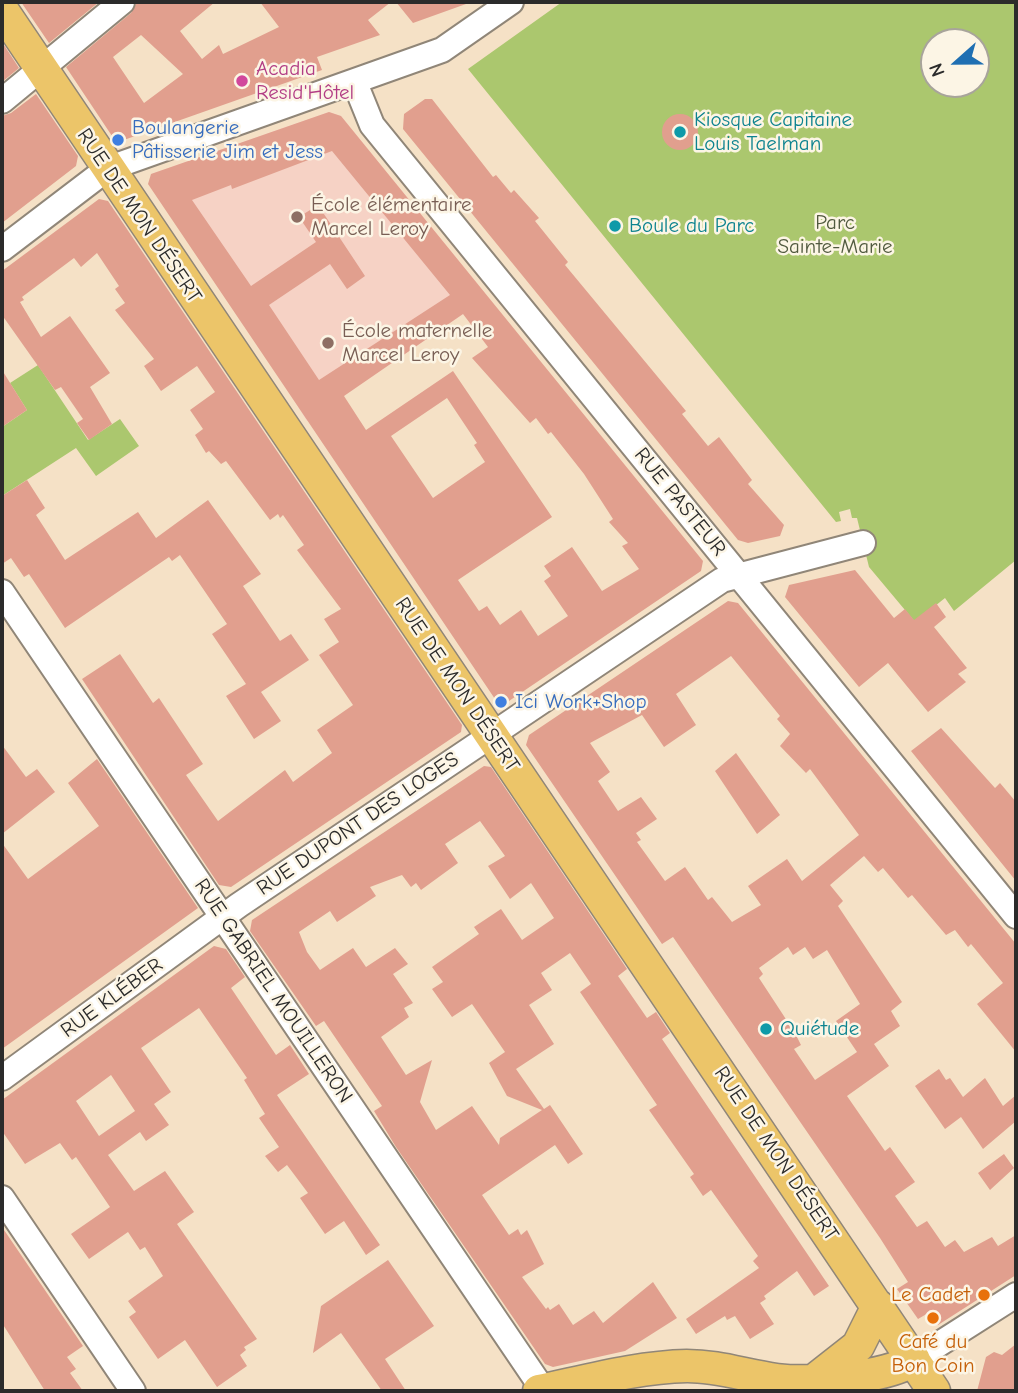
<!DOCTYPE html>
<html>
<head>
<meta charset="utf-8">
<style>
	body { margin:0 }
	#map { position:relative; width:1018px; height:1393px; overflow:hidden; background:#f5e1c6; font-family:"Comic Neue",sans-serif }
	canvas { display:block }
	.frame { position:absolute; inset:0; border:4px solid #2b2b2b; pointer-events:none }
	.north { position:absolute; left:920px; top:28px; width:70px; height:70px; box-sizing:border-box; background:#fcf5e5; border:2px solid #a8a49b; border-radius:50%; rotate:249deg; font-size:19px; font-weight:700; line-height:28px; text-align:center; color:#2b2b2b }
	.north::after { content:''; display:block; margin:auto; width:24px; height:32px; background:#1f6fb2; clip-path:polygon(50% 0,100% 100%,50% 72%,0 100%) }
</style>
</head>
<body>
<div id="map">
<canvas width="1018" height="1393"></canvas>
<div class="frame"></div>
<div class="north">N</div>
</div>
<script>
const c = document.querySelector('canvas').getContext('2d');
c.lineJoin = 'round';
function paint(path, color) { c.fillStyle = color; c.fill(path, 'evenodd'); }
function strokePath(path, color, width, dash) { c.strokeStyle = color; c.lineWidth = width; c.lineCap = dash ? 'butt' : 'round'; c.setLineDash(dash || []); c.stroke(path); }
function write(font, color, halo, rows, align = 'center') {
  c.font = font + ' "Comic Neue",sans-serif'; c.lineWidth = 5; c.setLineDash([]); c.textBaseline = 'middle'; c.strokeStyle = halo; c.fillStyle = color; for (const [text, x, y, turn = 0] of rows) {
    c.save(); c.translate(x, y); c.rotate((+turn || 0) * Math.PI / 180); c.textAlign = isNaN(turn) ? turn : align; if (halo) c.strokeText(text, 0, 0); c.fillText(text, 0, 0); c.restore();
  }
}
const built = new Path2D(`
	M329 112 341 116 488 297 307 421 151 174Z`);
const green = new Path2D(`
	M562 2H1016V560L954 611 945 598 915 622 869 567 857 518H852L850 509 839 512 841 521 836 522 468 69ZM934 42H976V84H934Z
	M38 365 88 440 120 419 139 446 96 476 76 448 2 496V427L27 410 10 383Z`);
const building = new Path2D(`
	M21 2H99L49 43Z
	M137 2H215L180 31 202 59 219 45 223 54 279 27 260 2H391L368 20 380 35 317 57 322 70 121 141 114 139 66 67 131 13ZM141 35 183 74 144 103 113 57Z
	M396 2H466V4L413 23Z
	M2 42 19 68 2 82Z
	M36 94 78 156 76 166 2 223V116L11 113Z
	M425 99H432L493 177 496 175 511 193 514 190 539 218 535 221 568 262 565 265 686 411 682 414 708 446 719 437 752 480 748 484 784 525 780 536 748 543 738 540 403 129 404 114Z
	M329 112 341 116 703 561 701 571 506 703 497 702 148 184 151 174ZM332 151 450 295 319 380 269 305 330 264 347 289 365 276 318 205 299 217 316 242 251 286 192 200 231 185 232 189ZM463 314 488 347 472 358 530 423 536 418 548 434 551 432 584 474 613 519 609 522 628 543 622 546 639 569 602 591 572 547 544 566 551 576 544 581 568 616 538 636 521 610 500 625 487 606 479 611 458 580 552 517 453 371 366 430 344 396ZM447 398 477 443 474 445 485 462 433 498 391 436Z
	M662 132a18 18 0 1 1 36 0a18 18 0 1 1-36 0Z
	M99 199 108 201 462 725 461 732 231 887 219 885 82 679 120 654 153 703 159 698 203 764 186 775 218 821 285 770 293 782 332 753 317 730 353 705 319 655 339 642 324 619 341 609 297 550 304 545 283 515 280 518 278 514 270 520 226 461 221 464 209 451 206 453 195 435 203 429 190 410 215 392 197 366 161 391 144 366 154 359 115 310 125 303 115 289 119 286 97 253 81 267 74 258 22 297 24 300 20 302 41 337 70 316 110 373 90 387 112 424 89 440 77 423 83 419 61 387 55 390 2 315V271Z
	M2 370 27 410 2 427Z
	M27 480 45 508 36 515 65 560 138 512 156 538 208 500 261 574 243 586 280 641 291 634 309 660 261 692 281 721 254 739 226 696 246 684 212 634 227 624 180 555 172 561 169 557 65 628 29 574 24 577 11 558 2 564V496Z
	M855 570 894 618 905 609 914 620 936 603 946 617 934 627 967 668 958 674 966 682 928 712 888 663 859 687 785 597 789 585Z
	M728 601 738 603 1016 944V1052L977 1004 1003 983 971 944 968 947 955 930 946 935 912 895 908 898 883 868 878 872 864 856 830 885 843 901 838 906 902 1002 891 1011 900 1026 874 1044 889 1066 847 1096 885 1151 890 1147 915 1182 895 1196 917 1227 927 1221 945 1247 955 1240 964 1252 992 1237 998 1246 1016 1235V1275L938 1325 930 1312 918 1319 897 1289 908 1282 880 1238 673 937 662 944 526 745 529 735ZM731 656 780 716 777 719 790 734 780 746 806 773 810 769 859 835 802 881 787 859 748 886 761 905 732 922 712 897 708 900 685 867 665 881 637 842 641 840 636 833 657 819 641 797 618 811 598 781 610 772 590 743 642 715 664 747 696 725 676 694ZM788 947 793 955 805 947 813 959 827 950 860 1004 836 1021 857 1052 815 1080 794 1049 801 1045 795 1033 759 978 763 974 759 968Z
	M941 728 995 788 1000 783 1016 802V881L911 751Z
	M2 745 26 777 37 769 55 792 2 834Z
	M736 753 780 815 757 834 715 771Z
	M97 759 198 908 2 1049V843L28 879 99 826 68 783Z
	M484 766 491 767 627 969 618 976 647 1018 656 1012 670 1033 662 1039 829 1286 814 1296 797 1271 764 1296 766 1299 760 1303 774 1324 750 1339 735 1316 727 1320 725 1316 696 1334 686 1319 759 1268 753 1261 758 1256 711 1190 703 1196 690 1177 694 1174 649 1110 657 1105 580 992 591 984 570 953 541 973 552 990 529 1005 554 1044 516 1069 544 1109 550 1105 583 1154 568 1164 555 1145 482 1195 509 1235 518 1229 521 1235 527 1230 544 1264 522 1277 546 1309 548 1307 550 1310 559 1304 573 1325 594 1311 603 1323 653 1282 677 1318 625 1351 553 1367 545 1364 396 1147 374 1111 382 1106 343 1049 324 1021 316 1026 250 931 252 920ZM480 821 505 856 488 866 510 899 531 883 554 918 522 940 501 909 474 927 479 934 432 967 443 982 432 989 452 1017 472 1004 505 1052 489 1063 507 1096 542 1110 500 1138 499 1145 472 1106 436 1130 420 1102 432 1060 406 1075 381 1037 409 1017 404 1008 413 1003 393 974 408 964 395 948 366 967 353 948 320 970 307 952 299 932 330 911 337 922 376 896 370 887 402 875 411 887 416 883 421 890 458 863 445 844Z
	M214 946 226 949 245 977 231 988 276 1055 290 1045 309 1074 277 1095 380 1245 366 1255 344 1221 325 1234 300 1198 308 1193 287 1165 278 1172 265 1156 279 1147 259 1118 265 1114 244 1080 247 1078 199 1008 141 1048 171 1092 154 1104 169 1125 146 1141 140 1132 108 1155 134 1191 165 1171 194 1212 177 1224 257 1339 244 1347 246 1350 240 1355 247 1366 217 1387 185 1340 158 1359 129 1317 136 1312 128 1301 163 1276 145 1247 140 1250 128 1232 89 1259 71 1234 110 1207 76 1157 72 1160 60 1143 25 1164 2 1131V1100ZM111 1075 135 1111 99 1136 76 1101Z
	M939 1069 946 1080 950 1078 963 1097 985 1078 1003 1106 1016 1095V1121L983 1149 961 1117 945 1129 915 1086Z
	M1004 1154 1014 1168 990 1190 978 1173Z
	M2 1227 83 1346 67 1357 76 1369 70 1373 83 1391H45L2 1323Z
	M388 1260 434 1326 385 1359 406 1391H382L341 1333 313 1353 321 1306Z
	M1016 1344V1391H977L986 1357 994 1352 1002 1355Z`);
const minor = new Path2D(`
	M355 83 372 125 1016 916
	M2 101 122 2
	M2 249 107 169 442 50 511 2
	M2 592 544 1391
	M2 1078 239 905 722 580 863 543
	M2 1198 133 1391
	M914 1360 1016 1295`);
const major = new Path2D(`
	M2 10 934 1391
	M816 1379 858 1346 878 1306
	M539 1391C587 1381 638 1367 687 1366 719 1366 746 1376 777 1380 813 1384 883 1378 914 1360`);
const markers = [
	[242,81,7,"#d1479c"],
	[680,132,7,"#0f9aa8"],
	[118,140,7,"#3f7fe0"],
	[297,217,7,"#8d6e63"],
	[615,226,7,"#0f9aa8"],
	[328,343,7,"#8d6e63"],
	[501,702,7,"#3f7fe0"],
	[766,1029,7,"#0f9aa8"],
	[984,1295,7,"#e8710a"],
	[933,1318,7,"#e8710a"]
];
const hotelNames = [
	["Acadia",256,69],
	["Resid'Hôtel",256,93]
];
const cultureNames = [
	["Kiosque Capitaine",694,120],
	["Louis Taelman",694,144],
	["Boule du Parc",629,226],
	["Quiétude",780,1029]
];
const shopNames = [
	["Boulangerie",132,128],
	["Pâtisserie Jim et Jess",132,152],
	["Ici Work+Shop",515,702]
];
const educationNames = [
	["École élémentaire",311,205],
	["Marcel Leroy",311,229],
	["École maternelle",342,331],
	["Marcel Leroy",342,355]
];
const streetNames = [
	["RUE DE MON DÉSERT",139,216,56],
	["RUE PASTEUR",680,502,51],
	["RUE DE MON DÉSERT",457,685,56],
	["RUE DUPONT DES LOGES",358,824,-34],
	["RUE GABRIEL MOUILLERON",273,991,56],
	["RUE KLÉBER",112,998,-36],
	["RUE DE MON DÉSERT",776,1154,56]
];
const parkNames = [
	["Parc",835,223],
	["Sainte-Marie",835,247]
];
const foodNames = [
	["Le Cadet",970,1295],
	["Café du",933,1342,"center"],
	["Bon Coin",933,1366,"center"]
];
paint(built, '#f6d2c5');
paint(green, '#abc76e');
paint(building, '#e19f8e');
strokePath(minor, '#908678', 28);
strokePath(major, '#908678', 35);
strokePath(minor, '#fff', 24);
strokePath(major, '#ecc569', 32);
for (const [x, y, r, color] of markers) { const dot = new Path2D(); dot.arc(x, y, r, 0, 2 * Math.PI); c.fillStyle = color; c.fill(dot); strokePath(dot, '#fcf5e5', 2.5); }
write('21px', '#b23c85', '#fcf5e5', hotelNames, 'left');
write('21px', '#0d838f', '#fcf5e5', cultureNames, 'left');
write('21px', '#366cbe', '#fcf5e5', shopNames, 'left');
write('21px', '#785e54', '#fcf5e5', educationNames, 'left');
write('21px', '#2b2b2b', '#fcf5e5', streetNames);
write('21px', '#515a3f', '#fcf5e5', parkNames);
write('21px', '#c56008', '#fcf5e5', foodNames, 'right');
</script>
</body>
</html>
